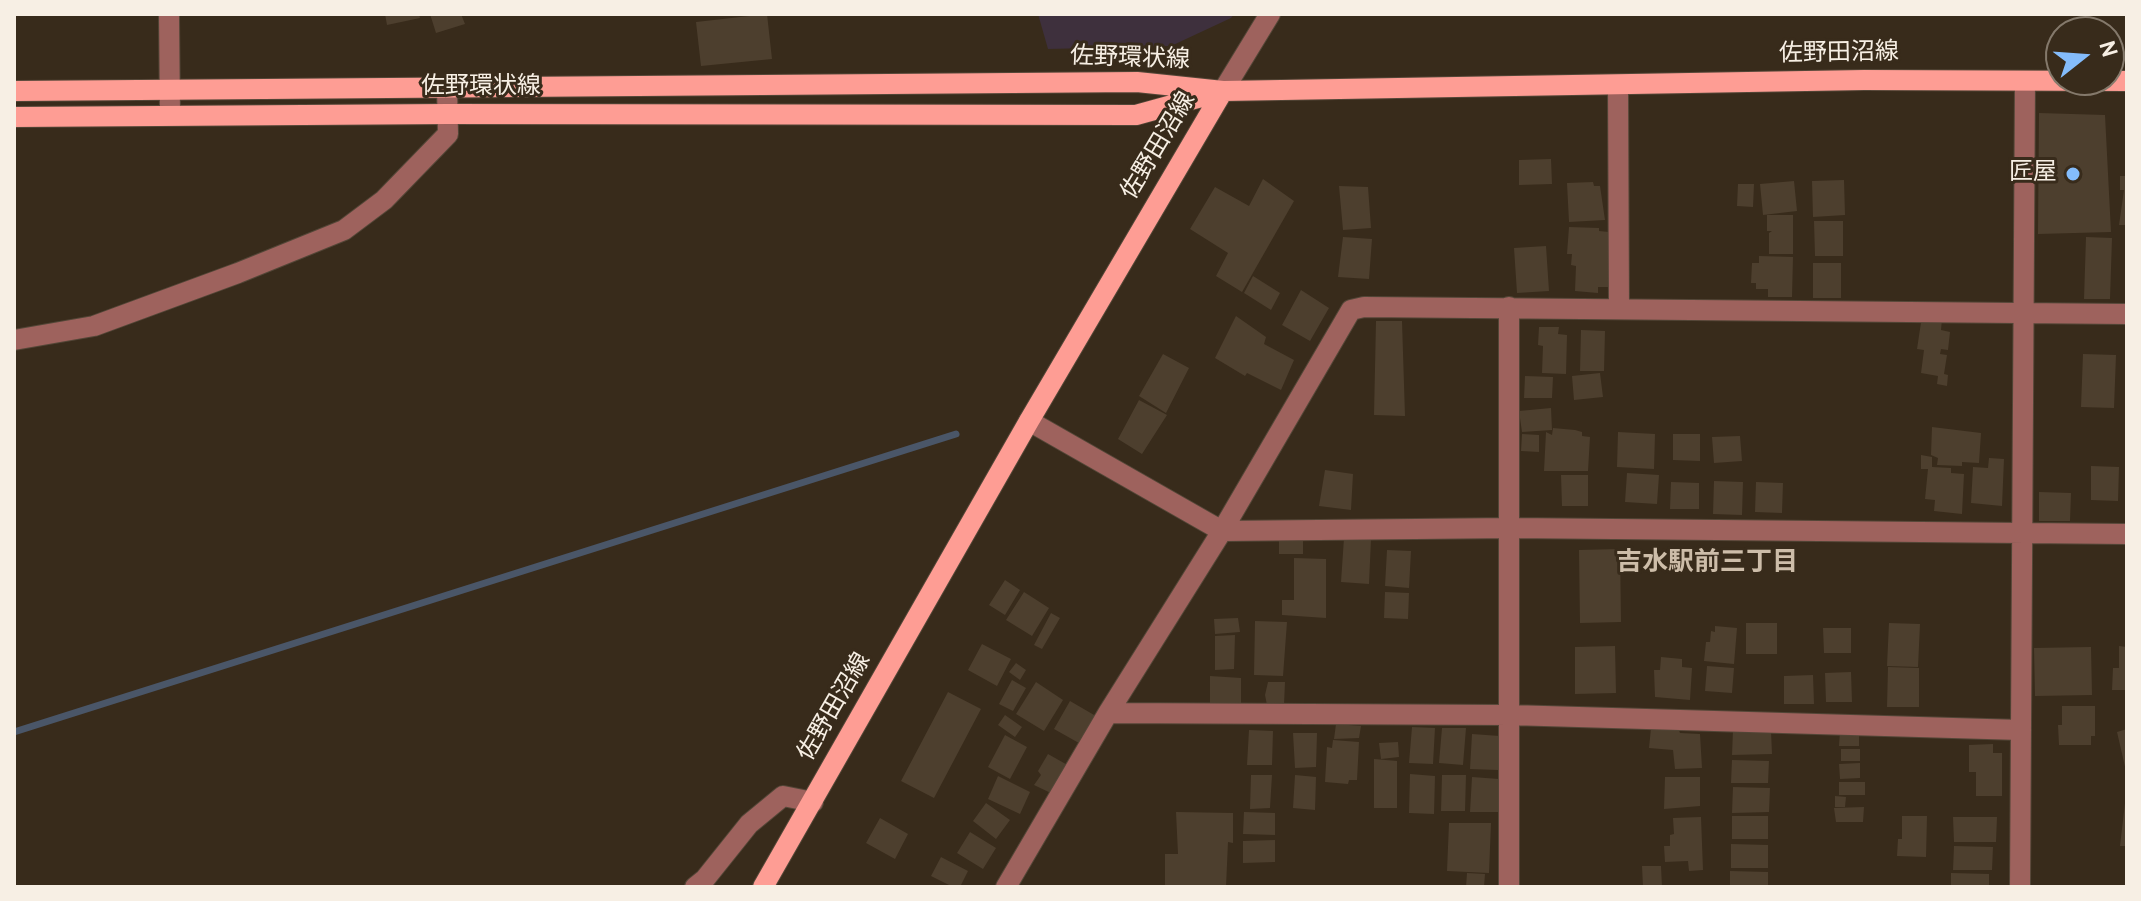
<!DOCTYPE html>
<html>
<head>
<meta charset="utf-8">
<style>
	body { margin:0 }
	#map { position:relative; width:2141px; height:901px; overflow:hidden; background:#382b1b; font-family:Overpass,sans-serif }
	canvas { display:block }
	.frame { position:absolute; inset:0; border:16px solid #f7efe4; pointer-events:none }
	.north { position:absolute; left:2045px; top:16px; width:80px; height:80px; box-sizing:border-box; background:#382b1b; border:2px solid #84796b; border-radius:50%; rotate:73deg; font-size:22px; font-weight:700; line-height:32px; text-align:center; color:#f7efe4 }
	.north::after { content:''; display:block; margin:auto; width:28px; height:36px; background:#84bcfb; clip-path:polygon(50% 0,100% 100%,50% 72%,0 100%) }
</style>
</head>
<body>
<div id="map">
<canvas width="2141" height="901"></canvas>
<div class="frame"></div>
<div class="north">N</div>
</div>
<script>
const c = document.querySelector('canvas').getContext('2d');
c.lineJoin = 'round';
function paint(path, color) { c.fillStyle = color; c.fill(path, 'evenodd'); }
function strokePath(path, color, width, dash) { c.strokeStyle = color; c.lineWidth = width; c.lineCap = dash ? 'butt' : 'round'; c.setLineDash(dash || []); c.stroke(path); }
function write(font, color, halo, rows, align = 'center') {
  c.font = font + ' Overpass,"Noto Sans JP",sans-serif'; c.lineWidth = 6; c.setLineDash([]); c.textBaseline = 'middle'; c.strokeStyle = halo; c.fillStyle = color; for (const [text, x, y, turn = 0] of rows) {
    c.save(); c.translate(x, y); c.rotate((+turn || 0) * Math.PI / 180); c.textAlign = isNaN(turn) ? turn : align; if (halo) c.strokeText(text, 0, 0); c.fillText(text, 0, 0); c.restore();
  }
}
const commercial = new Path2D(`
	M1038 14H1234L1231 18 1171 46 1048 49Z`);
const stream = new Path2D(`
	M14 732 956 434`);
const building = new Path2D(`
	M385 14H419L420 18 387 25Z
	M430 14H461L465 24 436 33Z
	M767 14 772 59 701 66 696 22Z
	M2039 113 2105 115 2111 232 2038 234Z
	M1551 159 1552 184 1519 185V160Z
	M2120 176H2127V225H2119L2124 190H2120Z
	M1263 179 1294 201 1242 292 1216 276 1228 253 1190 229 1215 187 1249 206Z
	M1844 180 1845 215 1813 217 1812 181Z
	M1794 181 1797 211 1763 215 1760 184Z
	M1593 182 1594 186H1600L1605 220 1569 222 1567 183Z
	M1738 184H1754L1753 207 1737 206Z
	M1339 186 1368 187 1371 228 1343 230Z
	M1767 215H1793V254H1769V233L1772 231H1767Z
	M1814 221H1843V256H1815Z
	M1569 227 1599 228V231L1609 232 1608 268H1611L1610 287H1598V293L1575 291 1576 266 1571 265 1572 254H1567Z
	M1343 237 1372 239 1369 279 1338 277Z
	M2086 237 2112 238 2110 299H2084Z
	M1546 246 1549 291 1517 293 1514 248Z
	M1759 256 1793 257 1792 297H1768V289H1756V283H1751L1752 263H1759Z
	M1813 263H1841V298H1813Z
	M1253 276 1280 293 1271 310 1244 293Z
	M1301 290 1329 308 1310 341 1282 325Z
	M1236 316 1266 337 1264 344 1294 360 1281 390 1247 373 1245 376 1215 358Z
	M1922 316 1942 319 1941 330 1950 332 1948 350 1941 349 1940 354 1947 355 1944 374 1948 375 1947 386 1937 384 1938 376 1921 373 1924 350 1917 349Z
	M1376 321H1402L1405 416 1374 415Z
	M1539 327H1559L1558 334 1567 335 1566 374 1542 373 1543 346 1538 345Z
	M1581 330 1605 331 1604 371H1580Z
	M1163 354 1189 368 1166 413 1139 396Z
	M2083 354 2116 355 2114 408 2081 407Z
	M1600 373 1603 397 1574 400 1572 376Z
	M1525 376 1553 377 1552 398H1524Z
	M1139 400 1167 415 1142 454 1118 439Z
	M1551 408 1552 430 1522 432 1519 411Z
	M1932 427 1981 433 1979 463 1962 462V466L1937 465 1938 458 1931 455Z
	M1553 428 1575 430 1582 432V436L1590 437 1588 471H1544L1546 432 1552 435Z
	M1618 432 1655 434 1654 469 1617 467Z
	M1522 434 1539 435V452L1521 451Z
	M1673 434H1700V461L1673 460Z
	M1740 436 1742 461 1714 463 1712 437Z
	M1921 455 1932 457V467L1951 468V473L1964 474 1962 514 1934 511 1935 500 1925 499 1928 469H1921Z
	M1989 458 2004 459 2002 506 1971 503 1973 467 1988 468Z
	M2091 466 2119 467 2118 501 2091 500Z
	M1325 470 1353 474 1351 510 1319 506Z
	M1627 473 1659 475 1657 504 1625 502Z
	M1561 475H1588V506H1562Z
	M1714 481 1743 482 1742 515 1713 514Z
	M1671 482 1699 483V509H1670Z
	M1756 482 1783 483 1782 513 1755 512Z
	M2039 492 2071 493 2070 521H2039Z
	M1279 535H1303V554H1279Z
	M1344 538 1371 539 1369 584 1341 582Z
	M1620 549 1621 622 1580 623 1579 550Z
	M1387 550 1411 551 1409 588 1385 586Z
	M1294 558 1326 559V618L1282 615V600H1294Z
	M1005 580 1020 590 1005 615 989 605Z
	M1024 592 1049 608 1032 636 1006 620Z
	M1385 592 1409 593 1408 619 1384 618Z
	M1051 613 1060 618 1042 649 1034 645Z
	M1238 618 1240 632 1215 634 1214 619Z
	M1255 621 1287 622 1283 676 1254 675Z
	M1746 623H1777V654H1746Z
	M1889 623 1920 624 1918 667 1887 666Z
	M1715 626 1737 628 1734 664 1704 661 1706 642H1710L1711 631 1715 632Z
	M1823 628H1851V653H1824Z
	M1235 635 1234 669 1215 670V636Z
	M982 644 1011 659 997 686 968 670Z
	M1615 646 1616 693 1575 694V647Z
	M2119 646 2127 647V690H2112L2113 668H2119Z
	M2091 647 2092 695 2035 696 2034 648Z
	M1661 657 1682 659V667L1692 668 1690 700 1655 697 1654 670H1660Z
	M1016 663 1026 670 1020 680 1009 672Z
	M1707 666 1734 668 1732 693 1705 691Z
	M1888 667 1919 668V707H1887Z
	M1851 672 1852 702H1826L1825 673Z
	M1813 675 1814 704H1784V676Z
	M1210 676 1241 678V703H1210Z
	M1012 680 1026 688 1013 711 999 704Z
	M1036 682 1063 700 1044 731 1016 714Z
	M1268 682H1285L1284 705H1267L1265 695Z
	M948 692 981 709 934 798 901 781Z
	M1070 701 1101 719 1086 747 1054 729Z
	M2062 706H2095V736H2091V745H2059L2058 725H2062Z
	M1005 715 1022 727 1015 737 998 725Z
	M1336 724 1361 726 1359 738 1334 739Z
	M1412 727 1435 728 1433 764 1409 763Z
	M1442 728H1466L1463 765 1439 763Z
	M1651 728H1678L1680 733 1700 734 1702 768 1675 769 1673 750 1649 748Z
	M2127 729V771H2126L2117 732Z
	M1249 730 1273 731 1272 765H1247Z
	M1733 730 1771 731 1772 754 1732 755Z
	M1840 731 1859 732V746H1839Z
	M1293 733H1317L1316 767 1295 768Z
	M1472 734 1500 736 1498 770 1470 769Z
	M1005 735 1027 747 1010 779 988 767Z
	M1333 740 1359 742 1357 780H1349L1348 784 1325 782 1327 747 1332 748Z
	M1398 742 1399 757 1381 759 1379 743Z
	M1993 744V753H2002V796H1976V772H1969V745Z
	M1841 749H1860V761H1841Z
	M1048 754 1071 767 1055 795 1034 785 1041 775 1038 771Z
	M1374 759 1397 761V808H1374Z
	M1732 760 1769 761 1768 783H1731Z
	M1860 763V778L1840 779 1839 764Z
	M1410 774 1435 776 1434 814 1409 813Z
	M1251 775H1272L1270 808 1250 809Z
	M1295 775 1316 777 1315 810 1293 808Z
	M1442 775H1466L1465 811H1441Z
	M998 776 1030 792 1020 814 988 799Z
	M1472 777 1499 779 1498 812H1470Z
	M1665 777H1700V806L1664 809Z
	M1839 782H1865V795H1839Z
	M1733 787 1770 788 1769 812 1732 813Z
	M1835 796 1846 797 1845 807H1835Z
	M986 803 1010 820 996 839 973 821Z
	M2125 803H2127V846H2120Z
	M1864 807 1863 822H1836L1834 808Z
	M1176 812 1233 813V843L1228 842 1226 887H1165V854H1178Z
	M1244 812 1275 813V835L1243 834Z
	M1732 816H1768V839H1732Z
	M1902 816H1927L1926 857 1897 856 1898 839H1902Z
	M1701 817 1703 870 1689 871 1688 861 1665 862 1664 846H1670V835L1674 834 1673 818Z
	M1953 817H1997L1996 842H1954Z
	M880 818 908 834 895 859 866 843Z
	M1449 823H1491L1489 873 1447 871Z
	M970 832 996 848 983 869 957 853Z
	M1275 840V862L1243 863V841Z
	M1731 844 1768 845V868H1731Z
	M1954 846 1993 847 1992 870H1953Z
	M941 857 968 871 960 887H953L931 876Z
	M1642 866H1661L1662 887H1643Z
	M1730 871 1768 872V887H1730Z
	M1467 873 1485 874 1484 887H1466Z
	M1951 873 1989 874V887H1951Z`);
const minor = new Path2D(`
	M169 14 170 115
	M1618 85 1619 308
	M1223 91 1270 14
	M14 340 94 326 238 273 344 230 384 200 448 134 447 88
	M1029 421 1222 531 1511 528 2127 534
	M1108 713 1510 715 2021 730
	M695 887 705 879 749 824 783 796 813 802
	M1006 887 1108 713 1222 531 1351 310 1364 307 2127 314
	M1509 887V307
	M2020 887 2025 81`);
const major = new Path2D(`
	M14 91 1137 82 1223 91 1864 80 2127 81
	M14 117 448 114 1136 115 1212 94
	M763 887 1029 421 1223 91`);
const markers = [
	[2073,174,8,"#84bcfb"]
];
const streetNames = [
	["佐野田沼線",1839,55,-1],
	["佐野環状線",1130,60,2],
	["佐野環状線",481,88],
	["佐野田沼線",1160,147,-59],
	["佐野田沼線",836,708,-60]
];
const poiNames = [
	["匠屋",2057,174]
];
const neighbourhoodNames = [
	["吉水駅前三丁目",1707,565]
];
paint(commercial, '#3e303d');
strokePath(stream, '#4a5668', 7);
paint(building, '#4d3f2e');
strokePath(minor, '#534637', 22);
strokePath(major, '#534637', 22);
strokePath(minor, '#9e625d', 20);
strokePath(major, '#fe9d94', 20);
for (const [x, y, r, color] of markers) { const dot = new Path2D(); dot.arc(x, y, r, 0, 2 * Math.PI); c.fillStyle = color; c.fill(dot); strokePath(dot, '#382b1b', 3); }
write('24px', '#f7efe4', '#382b1b', streetNames);
write('24px', '#f7efe4', '#382b1b', poiNames, 'right');
write('bold 26px', '#cdbda9', '#382b1b', neighbourhoodNames);
</script>
</body>
</html>
